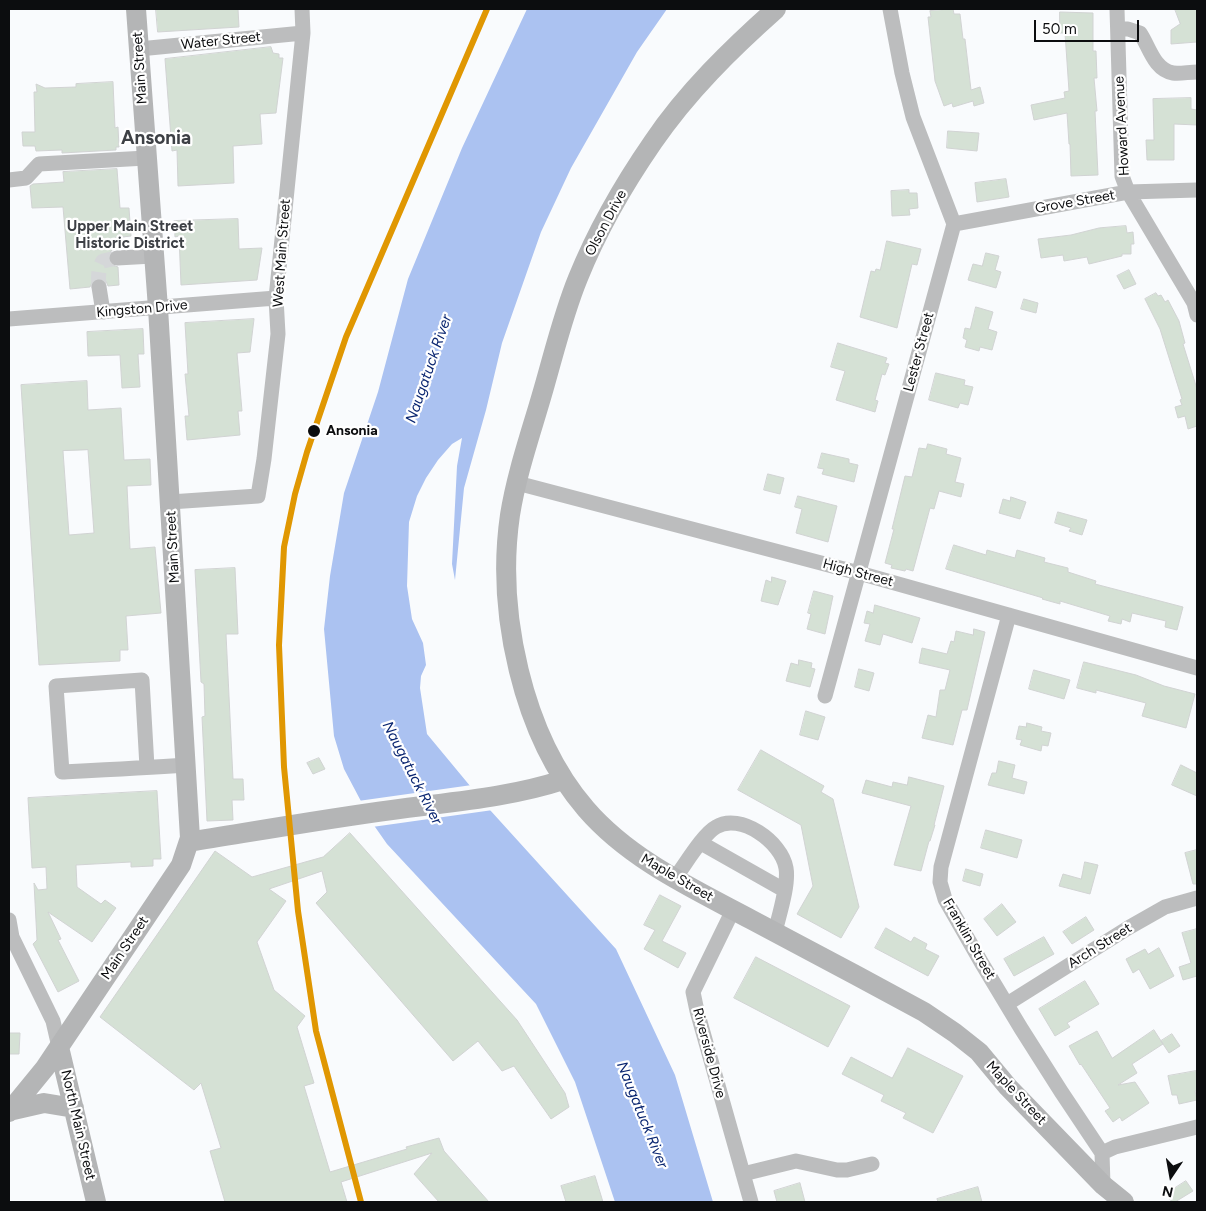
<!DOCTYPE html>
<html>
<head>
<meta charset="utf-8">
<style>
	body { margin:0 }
	#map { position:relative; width:1206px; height:1211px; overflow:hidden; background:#f9fbfd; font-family:Figtree,sans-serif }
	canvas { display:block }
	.frame { position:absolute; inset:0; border:10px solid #0c0d0f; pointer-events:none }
	.north { position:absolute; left:1146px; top:1151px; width:50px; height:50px; -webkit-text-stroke:4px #fff; paint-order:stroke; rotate:192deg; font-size:14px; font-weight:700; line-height:20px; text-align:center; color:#0c0d0f }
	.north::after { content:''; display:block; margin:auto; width:18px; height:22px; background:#0c0d0f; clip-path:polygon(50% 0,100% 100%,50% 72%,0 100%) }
	.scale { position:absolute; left:1034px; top:20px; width:105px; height:22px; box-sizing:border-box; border:2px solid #0c0d0f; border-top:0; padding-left:6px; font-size:15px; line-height:18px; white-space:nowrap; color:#0c0d0f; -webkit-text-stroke:4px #fff; paint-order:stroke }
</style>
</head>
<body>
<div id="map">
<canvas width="1206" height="1211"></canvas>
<div class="frame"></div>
<div class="north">N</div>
<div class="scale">50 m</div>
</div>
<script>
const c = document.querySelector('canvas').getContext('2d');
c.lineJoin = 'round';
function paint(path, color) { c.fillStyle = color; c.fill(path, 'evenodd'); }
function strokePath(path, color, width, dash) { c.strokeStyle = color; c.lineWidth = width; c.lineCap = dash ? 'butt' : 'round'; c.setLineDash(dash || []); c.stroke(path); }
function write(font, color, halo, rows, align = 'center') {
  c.font = font + ' Figtree,sans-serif'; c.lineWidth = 4.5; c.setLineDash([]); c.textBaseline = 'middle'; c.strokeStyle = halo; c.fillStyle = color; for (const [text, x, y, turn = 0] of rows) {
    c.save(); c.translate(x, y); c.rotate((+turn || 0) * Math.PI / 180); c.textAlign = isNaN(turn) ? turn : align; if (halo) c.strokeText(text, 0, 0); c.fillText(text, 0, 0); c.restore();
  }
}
const water = new Path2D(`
	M527 9H667L637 52 571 168 541 232 502 343 486 410 464 488 455 580 452 564 457 466 462 438 452 444 438 460 426 478 417 496 409 522 407 586 412 619 423 643 426 665 421 676 420 688 427 734 490 810 616 949 675 1075 713 1202H615L575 1082 536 1004 387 844 373 824 344 769 334 736 324 629 330 576 344 493 378 392 408 279 462 148Z`);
const pier = new Path2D(`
	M472 785 493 810 372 827 358 801Z`);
const building = new Path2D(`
	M156 9H238L239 27 158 32Z
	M953 9 954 14H960L963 39H965L971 90 980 87 984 103 974 106 973 101 953 107 952 103 944 106 935 81 928 17H931L930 11Z
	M1175 9H1197V42L1171 44V30L1180 24Z
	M1060 12 1093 13V51H1096L1097 78H1094L1097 111H1095L1098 175 1071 176 1070 144H1069L1067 113 1034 120 1031 105 1065 98 1064 92 1069 91 1065 33H1060Z
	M271 47 273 53 279 54V58H283L276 113 260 114 262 144 233 146 234 183 178 186 177 150 172 151 165 59Z
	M113 82 115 128 118 127 119 147H116V150L62 153V150L36 151 35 146H23L22 132H35L34 92H37L36 84 45 88 76 87V84Z
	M1191 98V109L1197 110V125L1174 124V160H1147L1146 140H1154L1153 99Z
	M948 131 979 133 977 151 947 148Z
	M117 169 120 208H129L131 236 115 238 116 249 112 250 108 254V259L109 264 118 267 119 285 108 286 106 281 98 278 93 280 90 287 70 289 63 207 32 208 30 186 33 184 64 182 63 172Z
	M1006 179 1009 197 977 202 975 183Z
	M909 190V193H917L918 208 909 209 910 215 892 216 891 191Z
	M238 219 239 249 262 248 257 280 181 285 179 236 175 237 174 221Z
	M1126 226 1127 233 1133 232 1134 244H1131V254H1122V256L1089 264 1087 257 1064 261 1063 255 1041 258 1038 239 1071 235 1099 228Z
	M887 241 921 249 917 265 912 264 897 328 860 317 871 271 875 272 876 269 880 270Z
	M986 253 999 256 995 270 1001 272 996 288 968 280 973 264 982 266Z
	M1129 270 1136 284 1124 289 1117 276Z
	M1156 293 1158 296 1161 295 1165 302 1168 300 1179 321 1185 343 1183 344 1197 389V426L1188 429 1185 416 1178 418 1175 407 1182 405 1180 400 1182 399 1160 329 1145 299Z
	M1024 299 1038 303 1036 313 1021 309Z
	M976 307 993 312 988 329 997 332 992 350 980 347 979 351 965 347 967 340 963 338 965 328 970 329Z
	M254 319 250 352 237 353 242 411H238L240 435 187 440 185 416H189L185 374H188L185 323Z
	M143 329 144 354H138L140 387 122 388 120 355 88 356 87 332Z
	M838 343 887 358 885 363 889 364 885 375 882 374 875 400 878 401 875 412 836 400 845 371 831 367Z
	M936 373 965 380 964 385 973 387 968 405 960 403 958 408 929 400Z
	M87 381 88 410 121 408 124 460 150 459 151 485 127 486 130 549 155 547 161 613 126 616 128 650H120V661L39 665 21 385ZM88 450 94 533 69 535 63 451Z
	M928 444 947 449 946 454 961 458 955 482 964 484 961 497 939 491 934 509 930 508 913 571 906 569 905 571 891 568 892 565 885 563 894 529H892L905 476 912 477 919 448 926 449Z
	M822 453 849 459V463L858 465 854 482 822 474 824 469 818 468Z
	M768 474 784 478 780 494 764 490Z
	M798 496 837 506 828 542 796 533 802 509 795 507Z
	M1011 497 1026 502 1020 519 999 513 1003 499 1010 501Z
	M1058 512 1087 520 1082 535 1069 531 1071 528 1055 523Z
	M954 545 986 555 987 550 1015 558 1017 550 1045 558 1044 562 1068 568V572L1096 581 1095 584 1183 607 1177 630 1165 627 1166 621 1132 613 1130 622 1122 619 1121 624 1108 621 1110 616 1060 601V604L1042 599 1043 598 946 569Z
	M235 568 238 634H226L233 779H243L244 800H232L233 820 207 821 202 717 205 716 204 684 201 682 195 570Z
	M772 577 786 581 778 605 761 601 766 580 771 582Z
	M814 591 833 596 825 634 807 629 811 614 808 613Z
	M875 605 920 618 912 643 883 634 880 645 865 641 870 624 864 623 867 611 873 613Z
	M974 629 985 632 967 710H962L953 745 922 738 928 715 936 717 940 690H945L950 670 919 663 922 648 947 654 951 641 954 642 956 631 973 635Z
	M799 660 812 663 811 668 815 669 810 687 786 681 791 663 798 665Z
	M1084 662 1136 675 1164 686 1195 694 1186 728 1142 716 1146 703 1096 690V693L1077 688Z
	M859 669 874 673 869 691 855 687Z
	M1034 670 1070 680 1064 699 1029 689Z
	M806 711 825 717 818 740 800 735Z
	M1027 723 1042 727 1041 731 1051 733 1048 746 1042 745 1041 751 1020 745 1022 740 1016 739 1019 726 1026 727Z
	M761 750 824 786 821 792 833 799 859 907 841 938 797 914 813 886 801 825 738 790Z
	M319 758 325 769 313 774 307 763Z
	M999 761 1015 765 1012 778 1027 782 1024 794 988 785 992 773H996Z
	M1181 765 1197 773V796L1172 785Z
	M909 777 944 786 934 825H935L930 841H929L921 871 894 865 911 806 862 793 866 780 892 787 893 782 907 785Z
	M157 791 161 859H153V866L131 867V862L76 865 77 887 101 904 105 900 116 908 92 942 48 912 61 939 58 940 79 981 58 992 33 944 37 940 34 883 38 890 47 889 46 867 32 868 28 798Z
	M986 830 1022 840 1017 858 981 848Z
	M350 833 517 1020 565 1093 569 1107 551 1119 514 1066 502 1071 478 1041 453 1061 316 903 327 892 322 871 269 889 286 901 257 942 274 990 305 1016 297 1027 314 1083 304 1086 330 1172 407 1149 406 1147 439 1138 444 1151 489 1202H439L414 1174 432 1153 341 1182 347 1202H225L210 1151 221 1148 201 1083 194 1090 100 1017 215 851 252 877 323 857Z
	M1197 850V884H1193L1185 853Z
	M1085 862 1098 865 1090 894 1059 886 1063 874 1081 879Z
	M966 869 983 874 980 886 963 881Z
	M660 895 681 906 662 941 686 953 678 968 644 949 655 930 644 925Z
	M1002 904 1016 922 997 936 984 919Z
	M1086 917 1094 930 1072 944 1063 932Z
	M886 928 911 942 914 937 927 944 925 949 939 956 928 976 875 948Z
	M1197 929V976L1183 980 1179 967 1191 963 1182 933Z
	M1044 937 1054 954 1014 976 1004 959Z
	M1159 948 1174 976 1150 989 1139 969 1133 973 1126 959 1145 949 1148 954Z
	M756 957 850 1006 828 1047 734 998Z
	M1085 981 1099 1004 1067 1023 1070 1027 1055 1036 1039 1009Z
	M1154 1030 1163 1044 1132 1064 1137 1073 1118 1085 1135 1082 1149 1103 1122 1121 1120 1117 1113 1122 1105 1111 1110 1108 1081 1064 1080 1065 1069 1046 1097 1031 1112 1058Z
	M9 1033H20L19 1054H9Z
	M1172 1034 1180 1046 1169 1053 1161 1041Z
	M908 1048 963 1076 933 1133 903 1118 906 1113 881 1101 884 1095 842 1074 851 1057 892 1078Z
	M1196 1071 1197 1091H1195L1197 1100 1179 1104 1177 1095H1172L1168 1076Z
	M595 1176 603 1202H566L561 1186Z
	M1186 1181 1193 1191 1175 1202H1172L1166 1194Z
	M800 1183 805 1202H777L774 1191Z
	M978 1187 982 1202H938L937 1199Z`);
const minorTunnel = new Path2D(`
	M99 287C98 277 98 269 103 261L117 258`);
const minor = new Path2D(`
	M1117 9 1122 176 1128 192 1194 303 1197 315
	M1118 29H1128L1140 33C1149 46 1154 70 1173 73 1180 74 1189 72 1197 72
	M139 49 303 33
	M9 180 26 178 39 164 146 158
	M954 224 1128 192 1197 190
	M117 258 153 256
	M99 287 103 312
	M9 319 276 298
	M517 483 859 573 1197 668
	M170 502 258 496 264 459 278 334 276 298 303 33 302 9
	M1009 615 941 867 940 882 945 899C993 985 1046 1071 1102 1153
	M825 696 954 224 913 117 902 73 890 9
	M147 767 142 680 56 686 62 772C103 770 145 768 186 765
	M701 843 784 890
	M675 878C685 865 703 834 716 827 740 812 782 842 786 868 789 885 779 915 775 932
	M733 910 693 992 697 1011 751 1202
	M9 920 12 937 53 1021 59 1047
	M1007 1004 1128 928 1165 907 1197 898
	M743 1174 796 1161 837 1170H847L872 1164
	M1103 1185 1102 1153 1115 1147 1197 1127`);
const major = new Path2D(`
	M776 9C731 49 687 92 653 142 624 184 597 231 578 278 564 312 555 349 545 384 533 427 517 471 510 515 496 611 522 735 586 809 630 860 694 889 752 920 809 950 867 981 924 1012L955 1033 979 1052 1008 1087 1103 1185 1124 1202
	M189 842C257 831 324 819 392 810 449 802 508 798 563 780
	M59 1047 96 1202
	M9 1111 44 1103 74 1108
	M9 1112 45 1068 59 1047 181 865 190 838 158 308 136 9`);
const rail1 = new Path2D(`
	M361 1202 316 1031 298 911 284 767 279 645 284 547 295 494 307 452 346 337 487 9`);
const markers = [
	[314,431,7,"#0c0d0f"]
];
const streetNames = [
	["Water Street",221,41,-6],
	["Main Street",140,68,-94],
	["Howard Avenue",1122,126,-93],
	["Grove Street",1075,202,-10],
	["Olson Drive",606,223,-62],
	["West Main Street",282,253,-86],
	["Kingston Drive",142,309,-5],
	["Lester Street",919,352,-75],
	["Main Street",173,547,-93],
	["High Street",858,573,15],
	["Maple Street",677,878,30],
	["Franklin Street",969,939,60],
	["Arch Street",1100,946,-32],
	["Main Street",125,948,-56],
	["Riverside Drive",709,1053,75],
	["Maple Street",1016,1093,47],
	["North Main Street",78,1125,77]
];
const stopNames = [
	["Ansonia",326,431]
];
const neighbourhoodNames = [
	["Upper Main Street",130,227],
	["Historic District",130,244]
];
const waterNames = [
	["Naugatuck River",429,369,-71],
	["Naugatuck River",412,773,63],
	["Naugatuck River",642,1115,68]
];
const districtNames = [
	["Ansonia",156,138]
];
paint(water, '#abc2f1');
paint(pier, '#f9fbfd');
paint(building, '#d5e1d5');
strokePath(building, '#d1d3d3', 1);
strokePath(minorTunnel, '#d5d7d9', 15, [15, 8]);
strokePath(minor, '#bcbdbe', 15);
strokePath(major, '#b4b5b6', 20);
strokePath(rail1, '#e09702', 6);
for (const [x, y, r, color] of markers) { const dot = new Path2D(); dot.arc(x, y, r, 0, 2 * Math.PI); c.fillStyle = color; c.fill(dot); strokePath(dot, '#fff', 2); }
write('14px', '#0c0d0f', '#fff', streetNames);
write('bold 14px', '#0c0d0f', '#fff', stopNames, 'left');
write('bold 15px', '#3d4045', '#fff', neighbourhoodNames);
write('italic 15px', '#0a2671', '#fff', waterNames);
write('bold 19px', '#3d4045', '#fff', districtNames);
</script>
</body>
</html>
